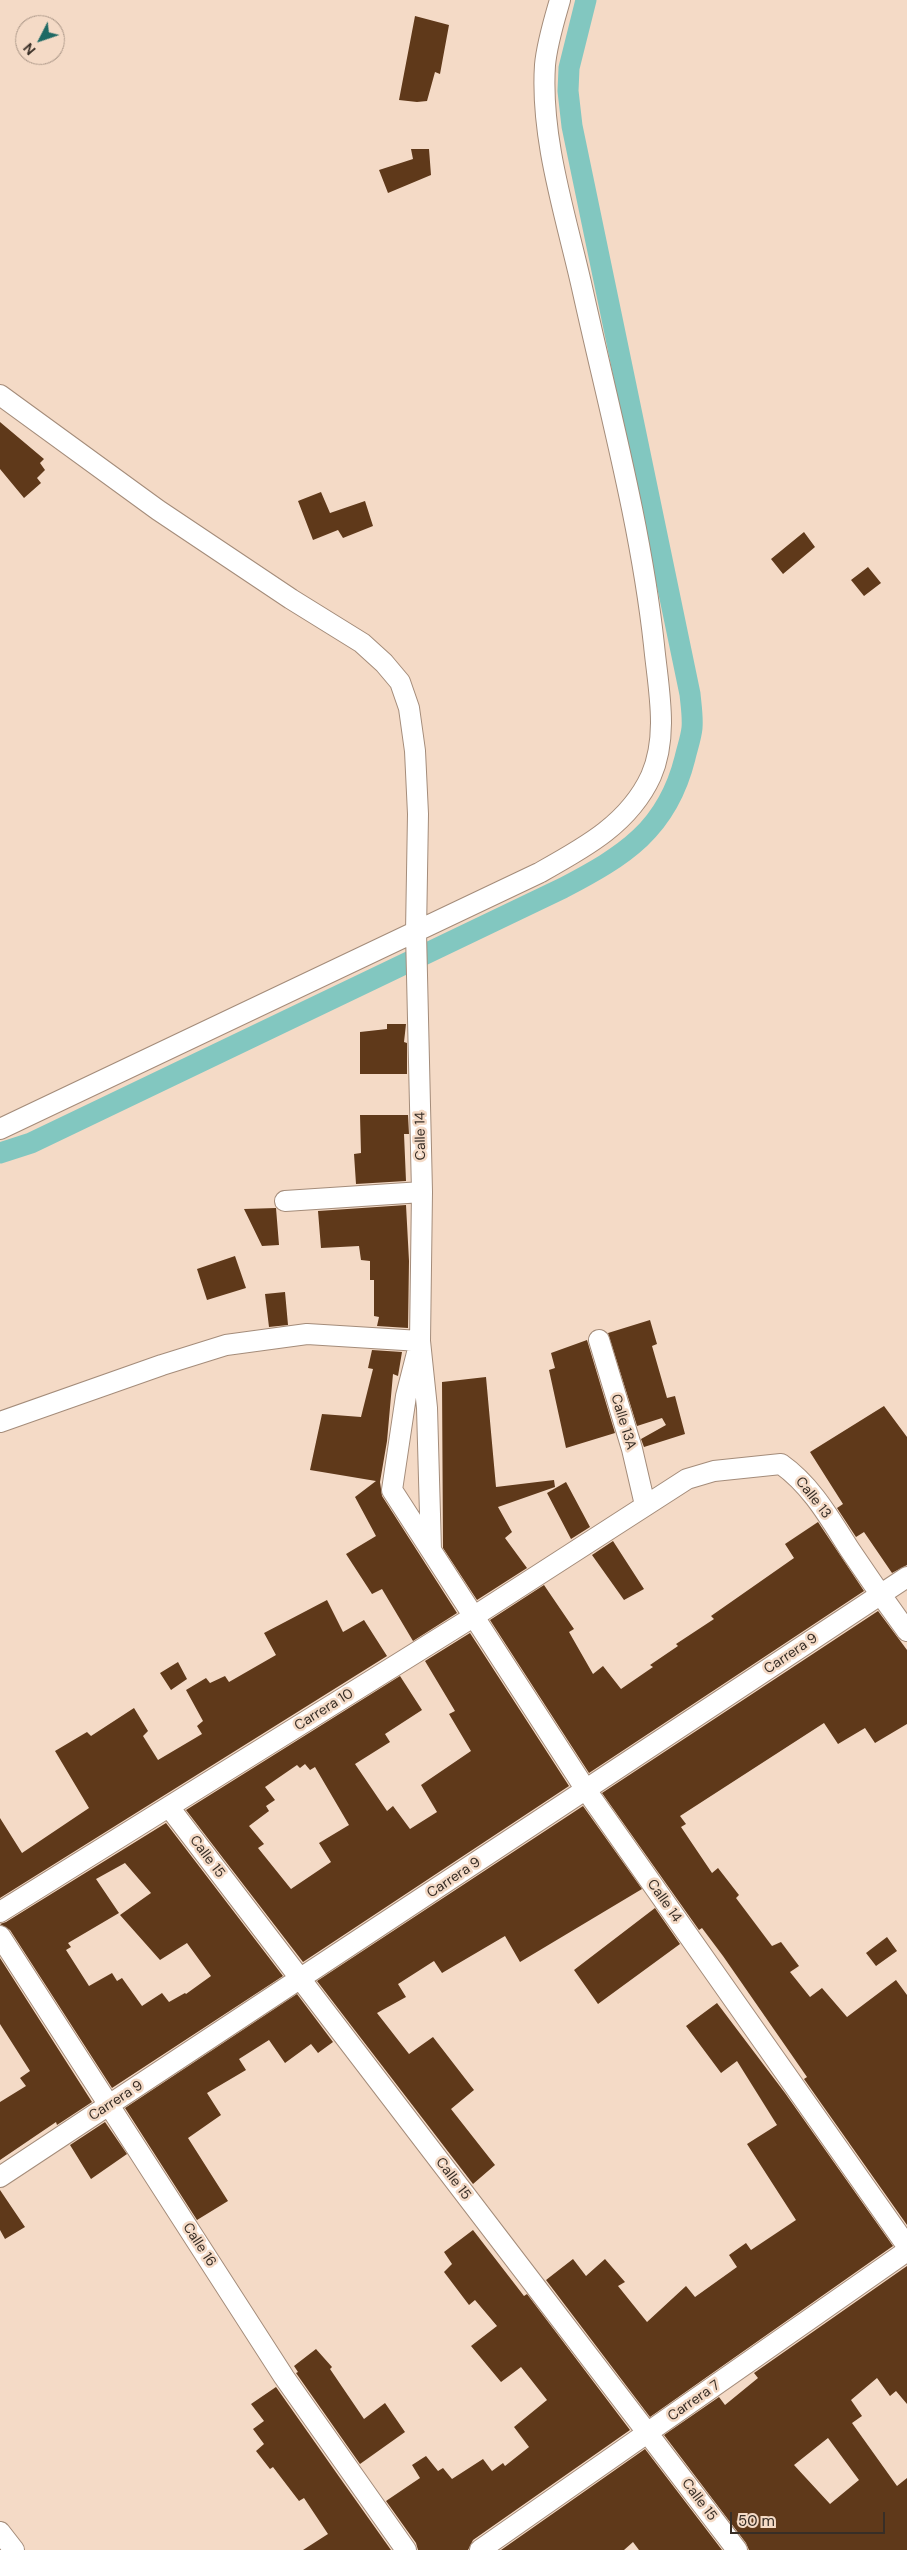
<!DOCTYPE html>
<html>
<head>
<meta charset="utf-8">
<style>
	body { margin:0 }
	#map { position:relative; width:907px; height:2550px; overflow:hidden; background:#f4dac6; font-family:"DM Sans",sans-serif }
	canvas { display:block }
	.north { position:absolute; left:15px; top:15px; width:50px; height:50px; box-sizing:border-box; background:#f4dac6; border:1px solid #a99586; border-radius:50%; rotate:229deg; font-size:14px; font-weight:700; line-height:20px; text-align:center; color:#382e26 }
	.north::after { content:''; display:block; margin:auto; width:18px; height:22px; background:#1e6964; clip-path:polygon(50% 0,100% 100%,50% 72%,0 100%) }
	.scale { position:absolute; left:730px; top:2512px; width:155px; height:22px; box-sizing:border-box; border:2px solid #382e26; border-top:0; padding-left:6px; font-size:15px; line-height:18px; white-space:nowrap; color:#382e26; -webkit-text-stroke:4px #f4dac6; paint-order:stroke }
</style>
</head>
<body>
<div id="map">
<canvas width="907" height="2550"></canvas>
<div class="north">N</div>
<div class="scale">50 m</div>
</div>
<script>
const c = document.querySelector('canvas').getContext('2d');
c.lineJoin = 'round';
function strokePath(path, color, width, dash) { c.strokeStyle = color; c.lineWidth = width; c.lineCap = dash ? 'butt' : 'round'; c.setLineDash(dash || []); c.stroke(path); }
function paint(path, color) { c.fillStyle = color; c.fill(path, 'evenodd'); }
function write(font, color, halo, rows, align = 'center') {
  c.font = font + ' "DM Sans",sans-serif'; c.lineWidth = 5; c.setLineDash([]); c.textBaseline = 'middle'; c.strokeStyle = halo; c.fillStyle = color; for (const [text, x, y, turn = 0] of rows) {
    c.save(); c.translate(x, y); c.rotate((+turn || 0) * Math.PI / 180); c.textAlign = isNaN(turn) ? turn : align; if (halo) c.strokeText(text, 0, 0); c.fillText(text, 0, 0); c.restore();
  }
}
const canal = new Path2D(`
	M0 1153 31 1143 563 888C624 856 667 830 685 758 687 749 691 738 692 728 693 717 691 705 690 694L572 126 568 91 569 68 586 0`);
const building = new Path2D(`
	M415 16 449 25 440 74 435 72 427 101 417 102 399 100Z
	M411 149H429L431 175 388 193 379 170 413 159Z
	M0 422 44 459 40 463 45 470 37 478 41 483 24 498 0 469Z
	M321 492 330 513 365 501 373 526 343 538 338 530 313 540 298 501Z
	M804 532 815 547 783 574 771 559Z
	M868 567 881 583 864 596 851 580Z
	M387 1024H406L404 1042 407 1043V1074H360V1032L387 1029Z
	M360 1115H408L409 1134H404L406 1181 356 1184 354 1154 361 1153Z
	M406 1205 409 1261 408 1328 377 1326 379 1317 374 1316V1280H370V1261L361 1260 359 1246 321 1248 318 1211Z
	M276 1208 279 1245 262 1246 244 1209Z
	M235 1256 246 1288 207 1300 197 1269Z
	M285 1292 288 1325 269 1327 265 1294Z
	M650 1320 657 1344 652 1346 667 1398 675 1396 685 1434 644 1447 641 1439 666 1425 662 1418 637 1426 608 1333Z
	M587 1340 615 1433 566 1448 549 1370 555 1368 551 1353Z
	M372 1350 402 1352 398 1376 393 1374 387 1441 380 1482 382 1496 457 1613 413 1641 382 1589 372 1594 346 1554 376 1536 355 1497 376 1481 310 1470 322 1414 361 1417 373 1369 368 1368Z
	M486 1377 496 1487 554 1480 555 1487 498 1507 512 1532 505 1538 527 1568 477 1600 443 1548 442 1382Z
	M884 1406 907 1437V1565L892 1573 864 1532 856 1537 837 1508 843 1504 810 1452Z
	M566 1482 590 1527 571 1539 547 1493Z
	M818 1522 864 1591 589 1773 490 1620 544 1585 574 1629 569 1632 593 1674 603 1666 621 1689 653 1667 650 1665 678 1646 676 1644 714 1619 711 1616 794 1558 785 1544Z
	M613 1541 644 1589 624 1600 592 1555Z
	M327 1600 343 1632 364 1620 387 1656 0 1898V1818L22 1853 89 1808 55 1751 87 1732 91 1736 134 1708 148 1731 143 1736 158 1760 202 1734 197 1726 203 1721 186 1690 206 1678 210 1683 225 1676 229 1682 276 1655 264 1633Z
	M878 1611 907 1650V1724L875 1743 865 1728 838 1744 824 1723 680 1816 686 1824 681 1827 712 1873 718 1868 739 1895 736 1898 772 1946 781 1942 799 1966 790 1972 810 1997 822 1988 847 2017 896 1980 907 1995V2225L804 2079 807 2077 723 1956 702 1928 699 1930 602 1793Z
	M470 1633 569 1786 303 1962 186 1810 400 1676 422 1710 385 1734 390 1742 355 1764 387 1811 393 1806 410 1829 437 1812 421 1785 471 1751 449 1714 455 1711 425 1661ZM305 1764 310 1770 315 1767 349 1825 319 1843 331 1862 291 1889 258 1848 264 1844 249 1826 269 1811 266 1806 275 1800 265 1787 297 1765 300 1768Z
	M178 1662 187 1679 171 1690 160 1673Z
	M583 1806 642 1889 520 1962 505 1936 442 1973 434 1961 398 1984 406 1997 377 2013 409 2054 433 2037 474 2090 451 2109 495 2165 473 2184 317 1981Z
	M166 1823 283 1976 112 2088 10 1930 0 1924 6 1922ZM125 1863 151 1893 120 1915 160 1960 187 1943 211 1976 186 1994 185 1993 169 2002 162 1993 142 2006 122 1978 117 1981 112 1973 89 1986 66 1950 71 1947 68 1943 119 1913 96 1879Z
	M655 1908 680 1944 598 2004 574 1970Z
	M887 1937 897 1951 876 1966 866 1953Z
	M0 1958 92 2102 57 2125 56 2122 0 2160V2102L26 2086 20 2078 30 2071 0 2024Z
	M297 1994 333 2042 318 2053 311 2044 285 2063 269 2040 239 2059 246 2070 207 2093 221 2115 188 2138 228 2201 197 2220 125 2108Z
	M717 2003 785 2093 893 2246 650 2417 546 2280 573 2259 586 2276 605 2259 625 2282 618 2286 647 2322 686 2286 695 2297 737 2267 729 2255 746 2243 751 2250 796 2220 747 2144 777 2125 737 2061 721 2073 686 2026Z
	M105 2122 127 2154 91 2179 70 2145Z
	M0 2190 25 2227 5 2239 0 2230Z
	M473 2230 524 2296 527 2294 630 2430 473 2540 468 2550H418L416 2543 386 2501 420 2478 412 2465 426 2456 438 2471 443 2468 452 2479 483 2459 492 2471 503 2463 505 2466 529 2447 514 2427 547 2400 521 2367 501 2382 471 2346 497 2326 475 2300 469 2305 444 2272 452 2264 444 2252Z
	M907 2266V2404L896 2391 890 2396 877 2378 851 2400 862 2416 852 2423 897 2486 907 2478V2550H749L746 2543 664 2435 719 2397 725 2405 758 2378 754 2373ZM828 2438 859 2480 830 2504 794 2465Z
	M316 2349 332 2367 330 2369 364 2419 385 2403 405 2432 360 2464 296 2373 298 2372 294 2366Z
	M276 2387 340 2478 391 2550H303L328 2534 304 2498 299 2501 273 2467 270 2469 256 2451 264 2444 253 2429 264 2421 251 2404Z
	M645 2449 722 2550H639L633 2542 624 2550H501Z`);
const minor = new Path2D(`
	M0 395 158 510 291 599 362 643 384 663 400 682 409 708 415 751 418 814 416 932 422 1192 420 1341 427 1408 431 1550
	M0 1129 539 873C584 848 629 824 651 776 669 735 658 687 654 645 641 526 609 409 583 292 567 219 540 140 545 65 547 43 554 21 560 0
	M285 1201 422 1192
	M599 1340 632 1449 645 1505
	M417 1353 406 1396 392 1490 586 1790 907 2246
	M0 1422 162 1365 226 1345 307 1334 420 1341
	M169 1807 737 2550
	M0 1912 473 1617 687 1479 714 1471 781 1464C812 1486 830 1519 850 1550 868 1577 887 1604 907 1631
	M0 1936 284 2377 406 2550
	M0 2177 907 1577
	M0 2532 14 2550
	M480 2550 907 2251`);
const streetNames = [
	["Calle 14",421,1136,-91],
	["Calle 13A",623,1422,73],
	["Calle 13",813,1498,52],
	["Carrera 9",791,1654,-34],
	["Carrera 10",324,1710,-32],
	["Calle 15",207,1857,53],
	["Carrera 9",454,1878,-34],
	["Calle 14",664,1901,55],
	["Carrera 9",116,2101,-33],
	["Calle 15",453,2179,53],
	["Calle 16",199,2245,57],
	["Carrera 7",694,2401,-35],
	["Calle 15",699,2500,53]
];
strokePath(canal, '#82c7c0', 21);
paint(building, '#5f391a');
strokePath(minor, '#a48c7a', 22);
strokePath(minor, '#fff', 20);
write('14px', '#382e26', '#f4dac6', streetNames);
</script>
</body>
</html>
